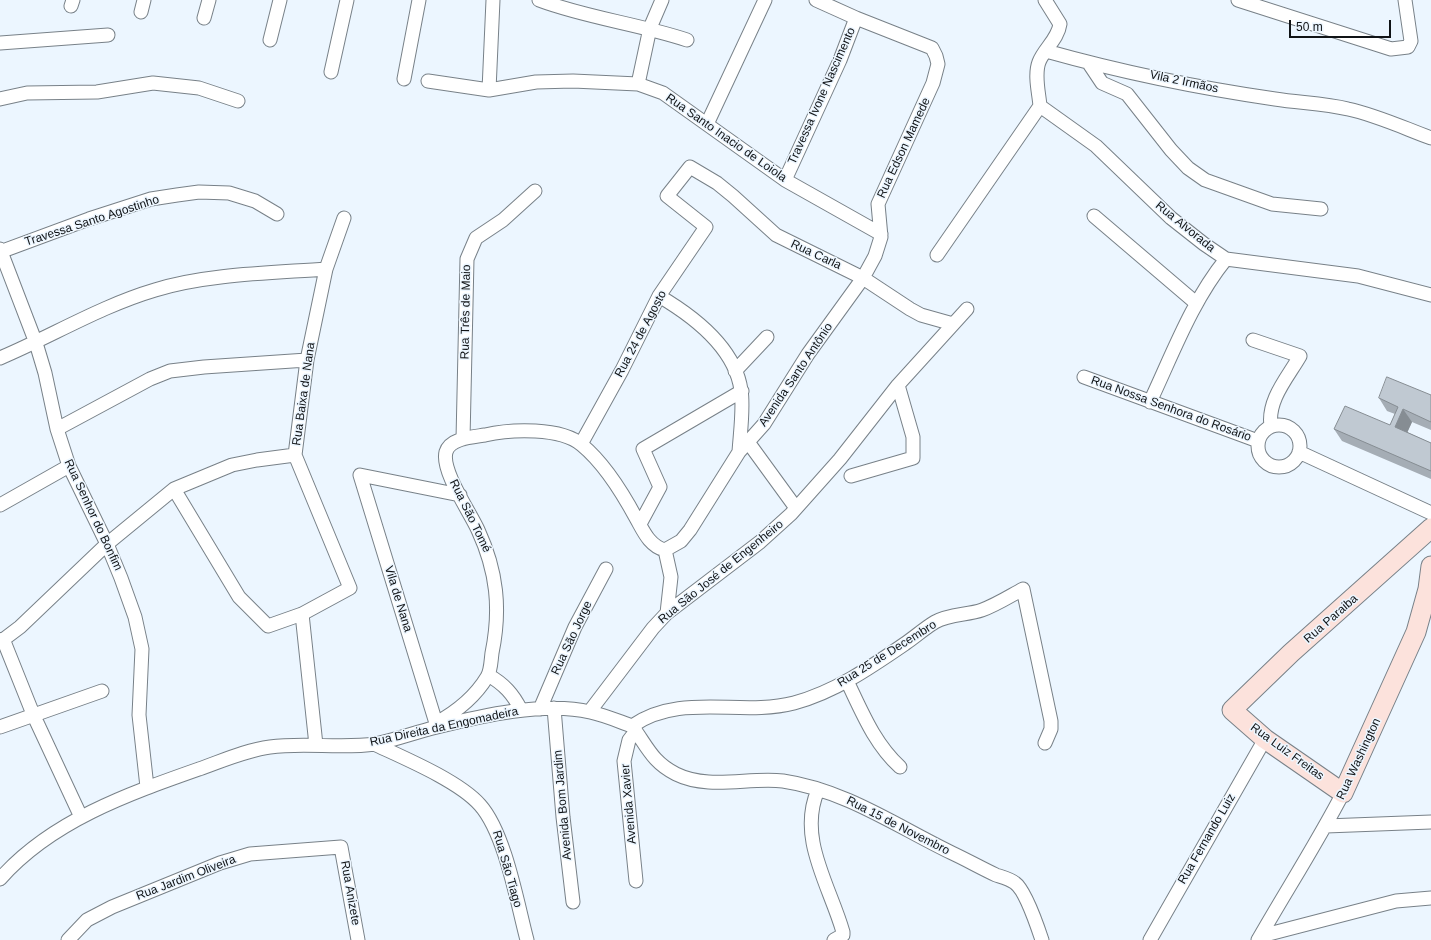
<!DOCTYPE html>
<html>
<head>
<meta charset="utf-8">
<style>
	body { margin:0 }
	#map { position:relative; width:1431px; height:940px; overflow:hidden; background:#ecf6ff; font-family:Arial,sans-serif }
	canvas { display:block }
	.scale { position:absolute; left:1289px; top:20px; width:102px; height:18px; box-sizing:border-box; border:2px solid #101316; border-top:0; padding-left:5px; font-size:12px; line-height:14px; white-space:nowrap; color:#101316; -webkit-text-stroke:3px #ecf6ff; paint-order:stroke }
</style>
</head>
<body>
<div id="map">
<canvas width="1431" height="940"></canvas>
<div class="scale">50 m</div>
</div>
<script>
const c = document.querySelector('canvas').getContext('2d');
c.lineJoin = 'round';
function strokePath(path, color, width, dash) { c.strokeStyle = color; c.lineWidth = width; c.lineCap = dash ? 'butt' : 'round'; c.setLineDash(dash || []); c.stroke(path); }
function paint(path, color) { c.fillStyle = color; c.fill(path, 'evenodd'); }
function write(font, color, halo, rows, align = 'center') {
  c.font = font + ' Arial,sans-serif'; c.lineWidth = 3; c.setLineDash([]); c.textBaseline = 'middle'; c.strokeStyle = halo; c.fillStyle = color; for (const [text, x, y, turn = 0] of rows) {
    c.save(); c.translate(x, y); c.rotate((+turn || 0) * Math.PI / 180); c.textAlign = isNaN(turn) ? turn : align; if (halo) c.strokeText(text, 0, 0); c.fillText(text, 0, 0); c.restore();
  }
}
const street = new Path2D(`
	M539 0C587 18 639 24 687 40
	M1238 0 1391 49 1408 47 1411 41 1405 0
	M71 6 73 0
	M141 12 144 0
	M204 18 209 0
	M270 40 280 0
	M0 43 108 35
	M1046 51C1121 72 1199 88 1275 99 1300 103 1324 103 1348 109 1376 115 1404 128 1431 138
	M1088 62 1102 83 1127 94 1171 150 1188 168 1205 180 1272 204 1321 209
	M331 72 347 0
	M404 79 419 0
	M428 81 489 90 536 82 573 81 638 84 663 93 785 180 881 234
	M638 84 650 28 662 0
	M489 90 493 0
	M0 99 27 93 97 92 153 83 199 88 238 101
	M1040 106 1096 146 1171 218 1204 244 1226 259 1358 276 1431 295
	M707 124 765 0
	M785 180 840 60 856 18 816 0
	M1094 216 1196 303
	M0 249 36 343 45 373 57 429 69 466 107 544 121 578 135 617 142 649 139 715 147 787
	M0 252 89 219 151 199 177 195 199 192 229 193 255 201 277 214
	M937 255 1040 106C1039 93 1034 75 1039 62 1044 49 1058 39 1060 24L1045 0
	M659 296C693 316 735 348 741 390 744 407 740 435 739 452
	M1253 340 1300 356C1288 377 1267 400 1271 426
	M0 358C52 336 101 306 155 290 206 274 272 273 326 269
	M735 371 767 337
	M1084 377 1258 441
	M1150 402C1173 353 1192 301 1226 259
	M1258 446a21 21 0 1 1 42 0a21 21 0 1 1-42 0Z
	M57 429 150 379 170 371 204 367 307 360
	M463 439 467 259 476 238 503 220 535 191
	M748 442 796 508
	M581 444 622 370 659 296 706 227 667 196 690 167 717 183 733 196 776 235 863 278 910 309 921 315 953 324
	M1299 452 1431 513
	M851 476 913 458V437L898 385
	M174 489 239 597 268 626 302 614 350 588 295 455 307 360 326 269 344 218
	M0 505 69 466
	M640 524 660 487 643 449 742 391
	M665 550 681 541 690 530 739 452 764 424 808 354 863 278 875 256 881 237 878 204 933 83 938 64 936 56 932 48 856 18
	M665 550 671 577 667 613
	M302 614 316 745
	M3 639 33 714 81 817
	M0 642 20 627 107 544 174 489 232 465 257 460 295 455
	M488 675C504 684 513 694 521 710
	M847 681C862 712 874 743 900 767
	M554 708 563 817 573 902
	M540 709 575 627 606 569
	M590 711 653 628 667 613 760 542 791 514 840 459 898 385 967 309
	M436 723 360 475 460 495
	M437 725 436 723C456 712 475 697 487 677 491 671 491 660 492 653 501 609 497 571 478 530 470 512 441 471 446 452 450 438 473 437 485 435 511 429 561 427 582 445 605 464 622 492 636 518 643 530 649 546 665 550
	M632 726C681 692 740 717 794 703 835 692 871 667 906 643 916 636 925 628 935 622 949 614 968 615 982 610 996 605 1010 596 1023 589L1051 721V729L1045 743
	M632 726C647 746 652 762 676 774 708 790 749 777 783 781 845 790 898 827 952 853 967 860 981 868 996 875 1002 877 1010 879 1015 883 1025 890 1038 928 1042 940
	M0 727 102 691
	M636 731 629 740 624 761 636 881
	M374 744C404 758 459 781 480 805 505 833 517 902 527 940
	M818 790C797 838 830 886 843 932V935L834 940
	M1326 826 1431 822
	M0 879C51 821 128 794 199 769 222 761 246 750 270 747 304 742 341 749 375 744 395 740 416 732 437 727 480 716 546 701 590 712 604 715 618 721 632 726
	M1261 936 1396 901 1431 898
	M68 940 87 920 112 907 220 863 250 854 341 847 358 940
	M1150 940 1265 739
	M1258 940C1286 891 1317 843 1343 793`);
const secondary = new Path2D(`
	M1431 528 1291 653 1232 710 1265 739 1343 793 1416 632 1428 589 1431 566`);
const wall = new Path2D(`
	M1431 395V430L1412 422 1407 432 1431 443V479L1342 441 1334 429 1390 425 1395 414 1387 411 1379 398Z`);
const shadedWall = new Path2D(`
	M1403 409 1412 422 1404 440 1395 427Z`);
const building = new Path2D(`
	M1387 377 1431 395V422L1403 409 1395 427 1431 443V471L1334 429 1345 406 1390 425 1398 407 1379 398Z`);
const streetNames = [
	["Vila 2 Irmãos",1184,82,12],
	["Travessa Ivone Nascimento",822,96,-66],
	["Rua Santo Inacio de Loiola",726,138,35],
	["Rua Edson Mamede",904,148,-65],
	["Travessa Santo Agostinho",92,221,-18],
	["Rua Alvorada",1185,227,39],
	["Rua Carla",816,255,25],
	["Rua Três de Maio",466,312,-89],
	["Rua 24 de Agosto",641,334,-62],
	["Avenida Santo Antônio",796,375,-56],
	["Rua Baixa de Nana",304,394,-82],
	["Rua Nossa Senhora do Rosário",1171,409,20],
	["Rua Senhor do Bonfim",93,515,65],
	["Rua São Tomé",470,516,64],
	["Rua São José de Engenheiro",721,572,-39],
	["Vila de Nana",398,599,73],
	["Rua Paraiba",1331,619,-41],
	["Rua São Jorge",572,638,-65],
	["Rua 25 de Decembro",887,654,-32],
	["Rua Direita da Engomadeira",444,727,-12],
	["Rua Luiz Freitas",1287,752,36],
	["Rua Washington",1359,759,-65],
	["Avenida Xavier",629,804,-95],
	["Avenida Bom Jardim",563,805,-95],
	["Rua 15 de Novembro",898,826,27],
	["Rua Fernando Luiz",1207,839,-60],
	["Rua São Tiago",507,869,74],
	["Rua Jardim Oliveira",186,878,-21],
	["Rua Anizete",350,893,80]
];
strokePath(street, '#788188', 15);
strokePath(secondary, '#788188', 21);
strokePath(street, '#fff', 13);
strokePath(secondary, '#fce2dc', 19);
paint(wall, '#a5adb5');
paint(shadedWall, '#868d93');
paint(building, '#c0c9d2');
strokePath(building, '#868d93', 1);
write('12px', '#101316', '#ecf6ff', streetNames);
</script>
</body>
</html>
